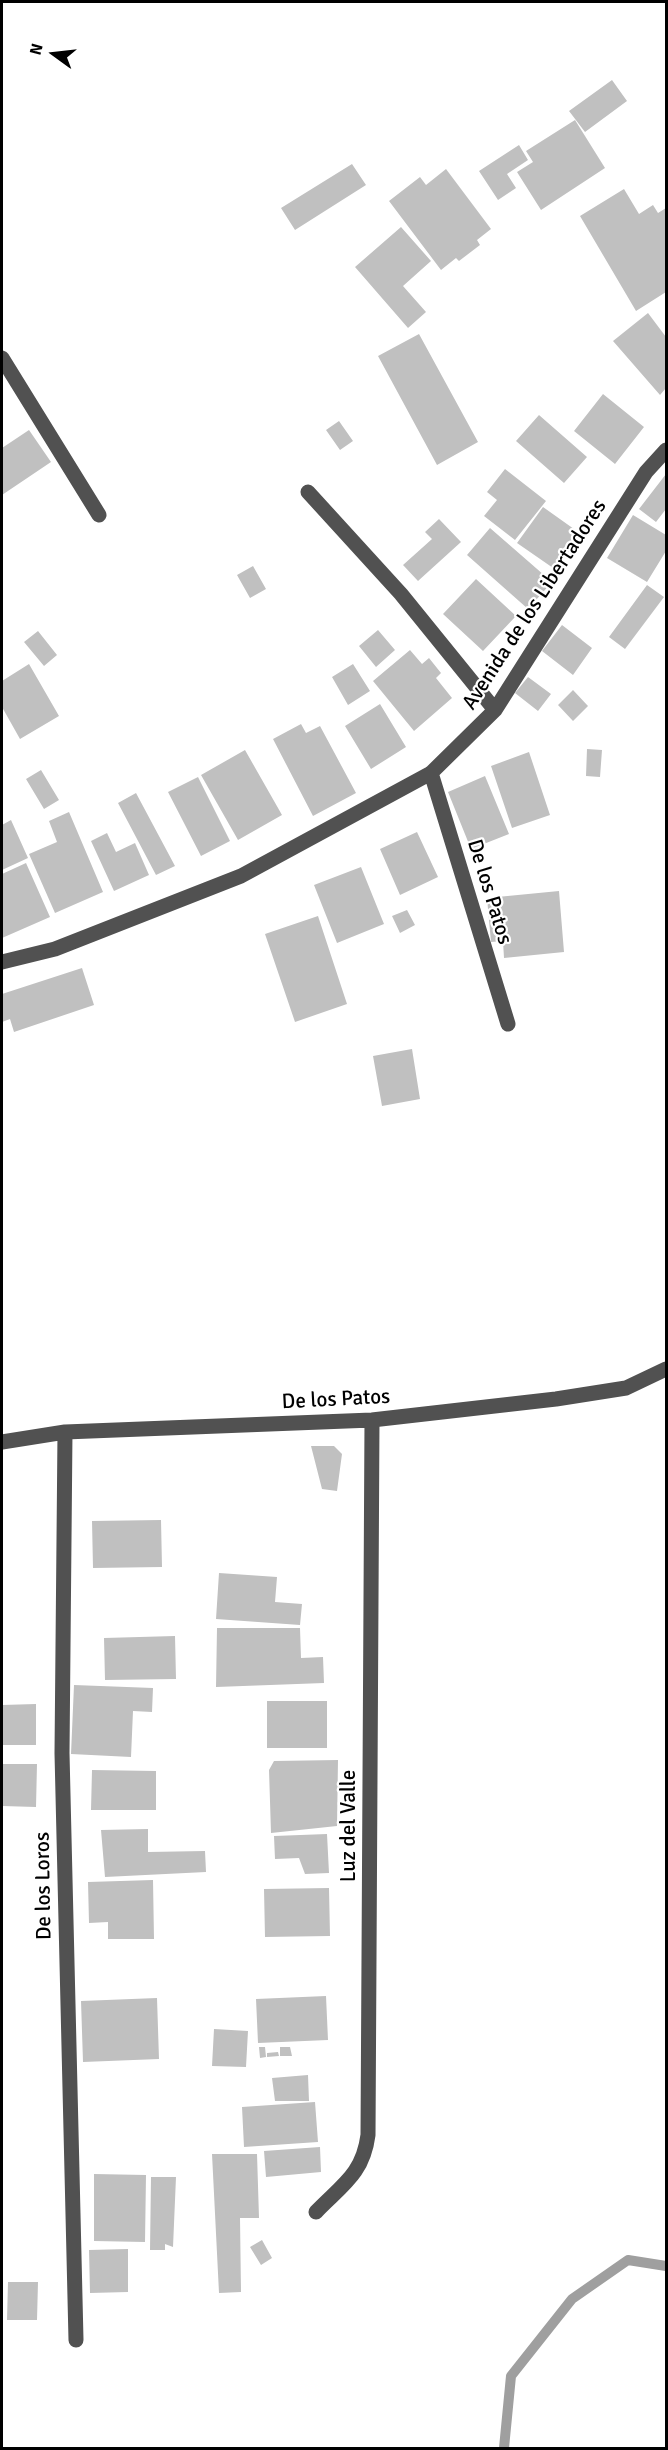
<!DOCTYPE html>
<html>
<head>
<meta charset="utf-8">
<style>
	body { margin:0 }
	#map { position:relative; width:668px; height:2450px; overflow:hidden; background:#fff; font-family:Signika,sans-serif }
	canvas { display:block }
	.frame { position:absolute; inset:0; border:3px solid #000; pointer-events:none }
	.north { position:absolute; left:24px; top:24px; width:60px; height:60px; -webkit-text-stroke:4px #fff; paint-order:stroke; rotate:285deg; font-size:16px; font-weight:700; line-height:24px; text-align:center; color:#000 }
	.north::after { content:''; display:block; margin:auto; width:21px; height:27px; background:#000; clip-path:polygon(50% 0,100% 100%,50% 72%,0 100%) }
</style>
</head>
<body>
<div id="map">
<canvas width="668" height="2450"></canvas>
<div class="frame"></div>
<div class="north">N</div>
</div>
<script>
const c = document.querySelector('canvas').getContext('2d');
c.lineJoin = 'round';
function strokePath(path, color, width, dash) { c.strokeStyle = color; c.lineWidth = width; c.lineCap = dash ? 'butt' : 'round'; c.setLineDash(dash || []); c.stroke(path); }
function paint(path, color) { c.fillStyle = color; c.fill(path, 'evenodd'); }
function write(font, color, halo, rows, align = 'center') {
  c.font = font + ' Signika,sans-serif'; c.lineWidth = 4.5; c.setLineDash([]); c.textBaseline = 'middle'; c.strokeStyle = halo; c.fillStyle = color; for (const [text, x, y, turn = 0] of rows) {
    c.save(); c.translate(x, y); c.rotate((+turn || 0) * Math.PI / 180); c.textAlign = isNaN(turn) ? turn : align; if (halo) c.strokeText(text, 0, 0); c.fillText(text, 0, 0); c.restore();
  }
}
const stream = new Path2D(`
	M504 2448 511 2376 572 2299 628 2260 666 2266`);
const building = new Path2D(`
	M612 80 627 101 585 132 569 111Z
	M575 120 605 168 541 210 517 172 533 162 526 151Z
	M519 145 528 160 507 174 516 188 498 200 479 171Z
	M352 164 366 185 295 230 281 208Z
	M446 169 491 229 477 240 480 245 459 261 456 258 441 270 389 201 420 177 426 185Z
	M624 189 639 214 653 205 658 213 666 208V292L636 311 580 216Z
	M401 227 431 261 403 286 426 312 408 328 355 267Z
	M648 313 666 337V388L660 395 613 341Z
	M419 334 478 442 437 465 378 356Z
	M603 394 644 427 615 464 574 431Z
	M539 415 587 457 564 483 516 441Z
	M339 421 353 441 340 450 326 430Z
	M29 430 51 462 2 495V448Z
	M505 469 546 501 515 540 484 516 497 500 487 492Z
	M666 474V509L656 522 639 509Z
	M543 507 581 534 556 570 517 543Z
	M633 515 666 535V551L647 582 607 558Z
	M439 519 461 542 418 581 403 565 432 539 425 532Z
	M490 528 552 582 528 609 467 555Z
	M253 566 266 589 250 598 237 575Z
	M476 579 516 616 483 651 443 614Z
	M647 585 664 597 625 649 609 637Z
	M562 625 592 648 573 675 542 651Z
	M378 630 395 650 376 667 359 646Z
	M38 631 57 655 44 666 24 642Z
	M410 650 422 664 429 658 441 673 436 678 452 698 414 731 373 681Z
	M29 664 59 716 20 739 2 707V681Z
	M353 664 370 691 348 705 332 677Z
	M528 677 551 694 538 711 515 693Z
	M573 690 588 706 573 721 558 705Z
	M380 704 406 747 371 769 345 726Z
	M301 724 306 733 320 726 356 793 313 816 273 739Z
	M587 749 602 750 600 777 586 776Z
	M245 750 282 815 238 840 201 775Z
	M529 752 550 815 512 828 491 766Z
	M41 770 59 800 44 809 26 779Z
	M485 776 509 834 471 849 448 792Z
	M198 777 230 841 201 856 168 792Z
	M136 793 175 866 156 875 118 803Z
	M69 812 103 892 55 913 29 854 57 842 49 821Z
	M11 820 28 858 2 870V825Z
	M417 832 438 877 400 895 380 849Z
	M107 833 116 852 135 843 149 875 114 891 91 841Z
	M26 863 50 917 2 938V874Z
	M361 867 384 924 337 943 314 885Z
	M559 891 564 952 504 958 503 941 491 942 487 898Z
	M407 910 415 925 400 933 392 916Z
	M318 916 347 1004 295 1022 265 934Z
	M82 968 94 1005 14 1032 10 1019 2 1022V994Z
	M412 1049 420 1099 382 1106 373 1056Z
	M311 1446H334L342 1454 337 1491 322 1489Z
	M161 1520 162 1567 93 1568 92 1521Z
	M219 1573 277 1577 275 1602 302 1604 300 1625 216 1619Z
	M217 1628H300L301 1658 323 1657 324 1683 216 1687Z
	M175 1636 176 1679 105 1680 104 1638Z
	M74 1685 153 1688 152 1712 133 1711 131 1757 71 1754Z
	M267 1701H327V1748H267Z
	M36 1704V1745H2V1705Z
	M338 1760 337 1826 271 1833 269 1770 274 1761Z
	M2 1764H37L36 1807 2 1806Z
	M92 1770 156 1771V1810H91Z
	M148 1829V1852L205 1851 206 1872 105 1877 101 1830Z
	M327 1834 329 1873 305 1874 299 1858 275 1859 274 1836Z
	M153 1880 154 1939H108V1922L89 1923 88 1882Z
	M329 1888 330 1936 265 1937 264 1889Z
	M326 1996 328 2040 258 2043 256 1999Z
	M157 1998 159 2059 83 2062 81 2001Z
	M214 2029 248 2031 246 2067 212 2066Z
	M259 2047H265L266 2057 260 2058Z
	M280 2047H290L292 2056H280Z
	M278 2052 279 2056 267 2057V2053Z
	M308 2075 309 2101H275L272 2078Z
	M315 2102 318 2142 244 2147 242 2107Z
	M320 2147 321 2172 266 2177 264 2151Z
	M212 2154H257L259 2218H240L241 2292 219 2293Z
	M94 2174 146 2175 145 2242 94 2241Z
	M151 2177H176L173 2247 165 2244V2250H150Z
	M262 2240 272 2258 261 2265 250 2247Z
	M128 2249V2292L90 2293 89 2250Z
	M8 2282H38L37 2320H7Z`);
const minor = new Path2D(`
	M2 358 99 515
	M308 492 401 594 495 710
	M431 773 508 1024
	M2 962 55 949 241 876 431 773 495 710 646 472 666 450
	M65 1432 62 1753 76 2340
	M2 1442 65 1432 372 1420 556 1399 626 1388 666 1369
	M316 2212C342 2185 363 2174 368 2135L372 1420`);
const streetNames = [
	["Avenida de los Libertadores",535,605,-57],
	["De los Patos",489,892,73],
	["De los Patos",336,1400,-3],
	["Luz del Valle",349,1826,-90],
	["De los Loros",44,1886,-91]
];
strokePath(stream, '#9f9f9f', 10);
paint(building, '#c0c0c0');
strokePath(minor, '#515151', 15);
write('21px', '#000', '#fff', streetNames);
</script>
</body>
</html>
